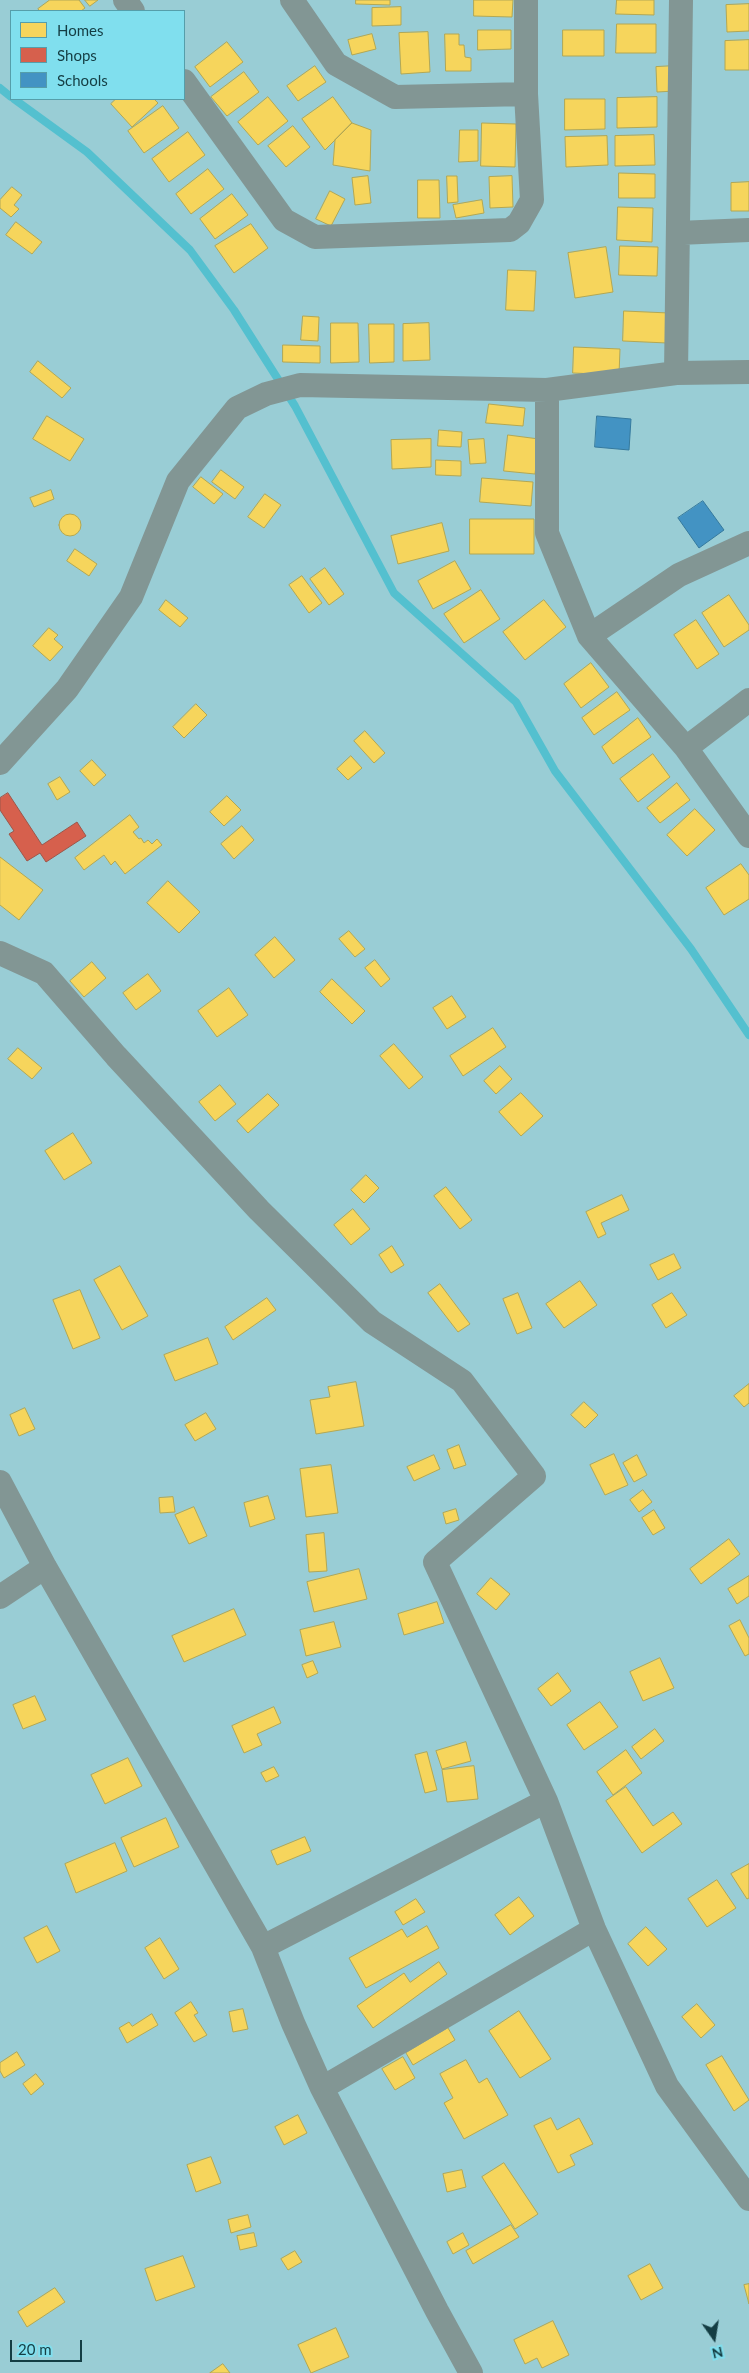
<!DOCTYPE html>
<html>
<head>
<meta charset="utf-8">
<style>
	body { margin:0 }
	#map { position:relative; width:749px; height:2373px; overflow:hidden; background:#99cdd5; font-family:Lato,sans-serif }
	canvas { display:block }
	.legend { position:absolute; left:10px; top:10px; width:175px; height:90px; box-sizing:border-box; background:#80dfee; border:1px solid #559eaa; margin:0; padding:6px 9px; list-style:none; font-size:15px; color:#143d43 }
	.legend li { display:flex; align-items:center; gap:10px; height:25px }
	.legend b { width:25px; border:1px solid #559eaa }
	.north { position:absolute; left:689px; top:2313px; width:50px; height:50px; -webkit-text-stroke:4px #80dfee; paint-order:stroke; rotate:167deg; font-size:14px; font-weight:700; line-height:20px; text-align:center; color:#143d43 }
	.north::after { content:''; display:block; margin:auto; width:18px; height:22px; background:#143d43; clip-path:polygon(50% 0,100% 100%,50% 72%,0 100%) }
	.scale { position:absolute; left:10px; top:2340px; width:72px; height:22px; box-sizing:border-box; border:2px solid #143d43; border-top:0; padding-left:6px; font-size:15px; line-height:18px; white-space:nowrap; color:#143d43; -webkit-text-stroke:4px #80dfee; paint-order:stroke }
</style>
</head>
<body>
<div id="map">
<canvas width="749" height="2373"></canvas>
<ul class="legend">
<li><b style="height:14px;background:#f6d55c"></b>Homes</li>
<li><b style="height:14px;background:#d6604d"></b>Shops</li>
<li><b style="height:14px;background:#4393c3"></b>Schools</li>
</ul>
<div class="north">N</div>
<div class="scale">20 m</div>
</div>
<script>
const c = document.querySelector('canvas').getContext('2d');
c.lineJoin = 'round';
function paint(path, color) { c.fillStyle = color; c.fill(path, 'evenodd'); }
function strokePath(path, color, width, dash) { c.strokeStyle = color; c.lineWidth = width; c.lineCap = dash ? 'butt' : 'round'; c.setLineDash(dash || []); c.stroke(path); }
const homes = new Path2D(`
	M50 0H79L85 8 81 11H40L38 9Z
	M85 0H98L90 6Z
	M356 0H390V5L356 4Z
	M474 0H513L512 17 474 16Z
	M617 0H654V15L616 14Z
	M749 4V31L727 32 726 5Z
	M401 7V25L372 26V8Z
	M617 24H656V53H616Z
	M478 30H511V49L478 50Z
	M563 30H604V56H563Z
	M428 32 430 72 401 74 399 33Z
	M372 34 376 49 352 55 348 40Z
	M445 34H459V45H464L465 57 471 58V71H446Z
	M749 40V70H725V41Z
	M227 42 243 62 210 87 195 67Z
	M315 66 326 82 298 101 287 86Z
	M674 66 675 91 657 92 656 67Z
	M244 72 259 92 227 116 211 97Z
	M268 97 288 121 258 145 238 122Z
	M333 97 352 123 325 150 302 119Z
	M657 97V127L617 128V98Z
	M116 99H154L158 103 132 127 111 104Z
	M565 99H605V129L565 130Z
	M163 106 179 128 144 153 128 131Z
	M352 123 371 130 370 171 333 165 335 140Z
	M482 123 516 124 515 167 481 166Z
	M293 126 310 147 286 167 268 146Z
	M460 130H478V161L459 162Z
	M188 132 205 155 169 182 152 159Z
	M654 135 655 165 615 166V136Z
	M607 136 608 165 566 167 565 137Z
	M208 169 224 189 191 214 176 194Z
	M619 173 655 174V198H619Z
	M368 176 371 203 355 205 352 178Z
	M447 176H457L458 202 448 203Z
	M512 176 513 207 490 208 489 177Z
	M418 180H439L440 218H418Z
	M749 182V211H731V183Z
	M12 187 22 195 14 205 19 209 11 217 0 208V200Z
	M330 191 345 199 331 226 316 219Z
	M232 194 248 215 215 239 200 219Z
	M482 200 484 213 456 218 453 205Z
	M618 207 653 208 652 242 617 240Z
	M16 222 42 242 32 254 6 235Z
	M251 224 268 248 234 273 215 246Z
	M620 246 658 247 657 276 619 275Z
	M606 247 613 292 575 298 568 253Z
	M508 270 536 271 534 311 506 310Z
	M624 311 669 313 667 343 623 341Z
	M303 316 319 317 318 341 301 340Z
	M331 323H358L359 362 331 363Z
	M429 323 430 360 403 361V324Z
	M369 324H394V362L370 363Z
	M283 345 320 346V363L283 362Z
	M574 347 620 349 619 375 573 373Z
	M38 361 71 388 62 398 30 372Z
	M489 404 525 408 523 426 486 423Z
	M47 416 84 439 70 461 33 439Z
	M439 430 462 432 461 447 438 446Z
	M508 435 539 439 535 474 504 471Z
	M431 439V467L392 469 391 440Z
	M484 439 486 463 470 464 468 440Z
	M436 460 461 461V476L436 475Z
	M221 470 244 487 235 499 212 482Z
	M201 477 223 494 214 504 193 487Z
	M482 478 533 482 531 506 480 502Z
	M51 490 54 499 34 507 30 498Z
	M265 494 281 505 264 528 248 517Z
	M59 525a11 11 0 1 1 22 0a11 11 0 1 1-22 0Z
	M470 519H534V554H470Z
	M442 523 449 551 398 564 391 536Z
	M75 549 97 564 89 576 67 561Z
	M455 561 471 589 433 609 418 581Z
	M325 568 344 594 329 605 310 579Z
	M302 576 322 603 309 613 289 585Z
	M481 590 500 619 464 643 444 614Z
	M729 595 749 625V630L724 647 702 613Z
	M166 600 188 618 180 627 159 610Z
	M544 600 566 627 525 660 503 632Z
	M696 620 719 654 697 669 674 635Z
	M49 628 58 635 54 639 63 647 50 661 33 646Z
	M591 663 609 687 581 708 564 684Z
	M617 692 630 710 594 735 582 718Z
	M196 704 207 715 184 738 173 727Z
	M638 718 651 737 613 764 602 747Z
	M365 731 385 753 374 763 354 741Z
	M653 754 670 777 638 802 620 779Z
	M351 756 362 768 348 780 337 769Z
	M92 760 106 775 94 786 80 771Z
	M60 777 70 792 57 800 48 784Z
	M677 783 690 800 660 823 647 808Z
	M227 796 241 810 224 826 210 812Z
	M695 809 715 830 687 856 667 835Z
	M130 815 139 827 133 832 139 839 141 838 144 843 148 840 152 844 157 839 162 845 125 874 115 861 111 865 104 855 84 870 75 858Z
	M242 826 254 840 234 859 221 844Z
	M0 857 43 890 19 920 0 905Z
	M741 864 749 875V899L724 915 706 888Z
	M168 881 200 912 179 933 147 903Z
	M349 931 365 949 355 957 339 939Z
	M275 937 295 960 274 978 255 955Z
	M375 960 390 979 381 987 365 968Z
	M92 962 106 978 84 997 70 981Z
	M148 974 161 991 136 1010 123 993Z
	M332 979 365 1011 352 1024 320 992Z
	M229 988 248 1015 217 1037 198 1011Z
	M452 996 466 1017 447 1029 433 1008Z
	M493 1028 506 1047 463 1076 450 1056Z
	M394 1044 423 1077 409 1089 380 1056Z
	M18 1048 42 1068 32 1079 8 1059Z
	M500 1066 512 1079 496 1094 484 1081Z
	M220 1085 236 1104 215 1121 199 1102Z
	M521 1093 543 1116 521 1136 499 1112Z
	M268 1094 279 1105 248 1133 237 1121Z
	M73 1133 92 1163 64 1180 45 1151Z
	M366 1175 379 1188 364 1203 351 1190Z
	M446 1187 472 1220 460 1229 434 1196Z
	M622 1195 629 1210 601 1223 606 1234 598 1238 586 1212Z
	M353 1209 370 1229 351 1245 334 1225Z
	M392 1246 404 1265 391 1273 379 1255Z
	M674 1254 681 1268 658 1280 650 1265Z
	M120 1266 148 1316 122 1330 94 1280Z
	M580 1281 597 1305 564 1328 546 1304Z
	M440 1284 470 1324 458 1332 428 1293Z
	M80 1290 100 1338 73 1349 53 1300Z
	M518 1293 532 1328 517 1334 503 1299Z
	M672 1293 687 1315 666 1328 652 1305Z
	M267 1298 276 1310 233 1340 225 1327Z
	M208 1338 218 1364 175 1381 164 1355Z
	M356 1382 364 1426 316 1434 310 1400 330 1397 328 1387Z
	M749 1384V1403L744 1407 734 1396Z
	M584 1402 598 1415 585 1428 571 1415Z
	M25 1408 35 1429 19 1436 10 1415Z
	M206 1413 216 1429 195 1441 185 1425Z
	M459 1445 466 1465 454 1469 447 1450Z
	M614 1454 628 1485 605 1495 590 1465Z
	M434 1455 440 1469 414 1481 407 1467Z
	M637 1455 647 1475 634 1482 623 1463Z
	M331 1465 338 1513 306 1517 300 1469Z
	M643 1490 652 1502 639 1512 630 1500Z
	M268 1496 275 1519 250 1527 244 1503Z
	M173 1497 175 1512 160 1513 159 1498Z
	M194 1507 207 1536 189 1544 175 1515Z
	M456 1509 459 1520 446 1524 443 1513Z
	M654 1510 665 1528 653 1535 642 1518Z
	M324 1533 327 1571 309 1572 306 1535Z
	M729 1539 740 1554 701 1584 690 1569Z
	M359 1569 367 1599 314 1612 307 1582Z
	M749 1576V1596L737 1604 728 1589Z
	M491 1578 510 1594 496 1610 477 1594Z
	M437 1602 444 1623 404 1635 398 1614Z
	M234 1609 246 1635 184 1662 172 1636Z
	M740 1620 749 1638V1654L745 1656 729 1626Z
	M334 1622 341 1647 306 1656 300 1630Z
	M660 1658 674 1688 643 1701 630 1672Z
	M313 1661 318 1673 307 1678 302 1665Z
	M558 1673 571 1691 551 1706 538 1689Z
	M35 1696 46 1720 23 1729 13 1705Z
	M600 1702 618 1727 584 1750 567 1725Z
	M274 1707 281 1723 257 1734 262 1745 244 1753 232 1726Z
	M655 1729 664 1741 641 1759 632 1747Z
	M466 1742 471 1761 442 1769 436 1751Z
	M626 1750 642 1773 613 1795 597 1772Z
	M427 1752 437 1790 425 1793 415 1755Z
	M128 1758 142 1786 105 1804 91 1775Z
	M474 1766 478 1799 447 1802 442 1770Z
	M274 1767 279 1776 266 1782 261 1773Z
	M626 1787 653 1826 673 1812 682 1824 642 1853 606 1801Z
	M166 1818 179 1847 134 1867 121 1838Z
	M305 1837 311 1851 277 1865 271 1851Z
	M115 1843 127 1871 76 1893 65 1864Z
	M749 1864V1898L747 1899 731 1874Z
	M717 1880 736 1908 707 1927 688 1899Z
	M519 1897 534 1916 510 1935 495 1915Z
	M416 1899 425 1912 403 1925 395 1912Z
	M47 1926 60 1951 37 1963 24 1938Z
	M427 1926 439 1948 366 1988 349 1958 402 1929 407 1937Z
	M646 1927 667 1949 648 1966 628 1944Z
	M160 1938 179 1969 164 1979 145 1948Z
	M439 1962 447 1974 373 2028 357 2006 404 1973 410 1982Z
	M191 2002 198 2013 194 2015 207 2035 194 2042 175 2013Z
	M697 2004 715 2025 701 2038 682 2017Z
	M243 2009 248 2029 233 2032 229 2012Z
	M519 2011 551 2059 520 2078 489 2031Z
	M152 2014 158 2025 127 2043 119 2028 129 2022 132 2026Z
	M448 2028 455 2040 413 2065 406 2053Z
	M17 2052 25 2065 4 2078 0 2071V2063Z
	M722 2056 749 2100 734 2111 706 2065Z
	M403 2057 415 2078 395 2090 382 2069Z
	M466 2060 479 2083 487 2078 508 2115 464 2139 444 2103 453 2098 440 2074Z
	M36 2074 44 2084 31 2095 23 2084Z
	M298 2115 307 2133 284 2145 275 2127Z
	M551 2118 557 2130 579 2118 593 2144 570 2155 575 2165 558 2173 534 2126Z
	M211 2157 221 2183 196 2192 187 2165Z
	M504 2163 538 2214 515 2229 482 2177Z
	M462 2170 466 2187 447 2192 443 2174Z
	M248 2215 251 2227 231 2233 228 2220Z
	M511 2225 519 2237 473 2264 466 2251Z
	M254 2233 257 2246 240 2250 237 2236Z
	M463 2233 469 2245 453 2254 447 2242Z
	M295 2251 302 2262 288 2270 281 2259Z
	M183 2256 195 2287 156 2301 145 2269Z
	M650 2264 663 2288 641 2300 628 2276Z
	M749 2284V2304L744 2285Z
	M55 2288 65 2302 27 2327 18 2312Z
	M553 2321 569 2355 542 2368 537 2358 525 2364 514 2340Z
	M336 2328 349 2357 311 2373 298 2345Z
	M223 2364 230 2373H210Z`);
const shops = new Path2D(`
	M8 793 42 845 77 822 86 836 46 862 40 853 27 861 9 834 14 831 0 810V798Z`);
const schools = new Path2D(`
	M597 416 631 419 629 450 595 447Z
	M703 501 724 530 699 548 678 518Z`);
const stream = new Path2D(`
	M0 88 11 97
	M14 99 87 152 190 250 234 310 295 406 394 593 516 702 555 771 691 949 749 1035`);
const minor = new Path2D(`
	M125 0 133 11
	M292 0 336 64 395 97 526 94
	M184 81 284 220 315 237 510 230 519 223 532 200 526 94V0
	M678 233 749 230
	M676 373 681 0
	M547 390V533L589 636 686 748 749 836
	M589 636 679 575 749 543
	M686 748 749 700
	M0 763 67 689 131 597 178 481 237 408 266 394 300 385 547 390 676 373 749 372
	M0 953 44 973 116 1056 259 1210 372 1322 462 1381 534 1476 435 1562 546 1801 594 1929 667 2086 749 2199
	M0 1482 45 1567 263 1947 293 2023 322 2088 437 2311 471 2373
	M0 1597 45 1567
	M263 1947 546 1801
	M322 2088 594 1929`);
paint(homes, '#f6d55c');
strokePath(homes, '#b2a754', 1);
paint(shops, '#d6604d');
strokePath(shops, '#9c564a', 1);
paint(schools, '#4393c3');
strokePath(schools, '#35799d', 1);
strokePath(stream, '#54c0cf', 8);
strokePath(minor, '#829694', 24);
</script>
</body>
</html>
